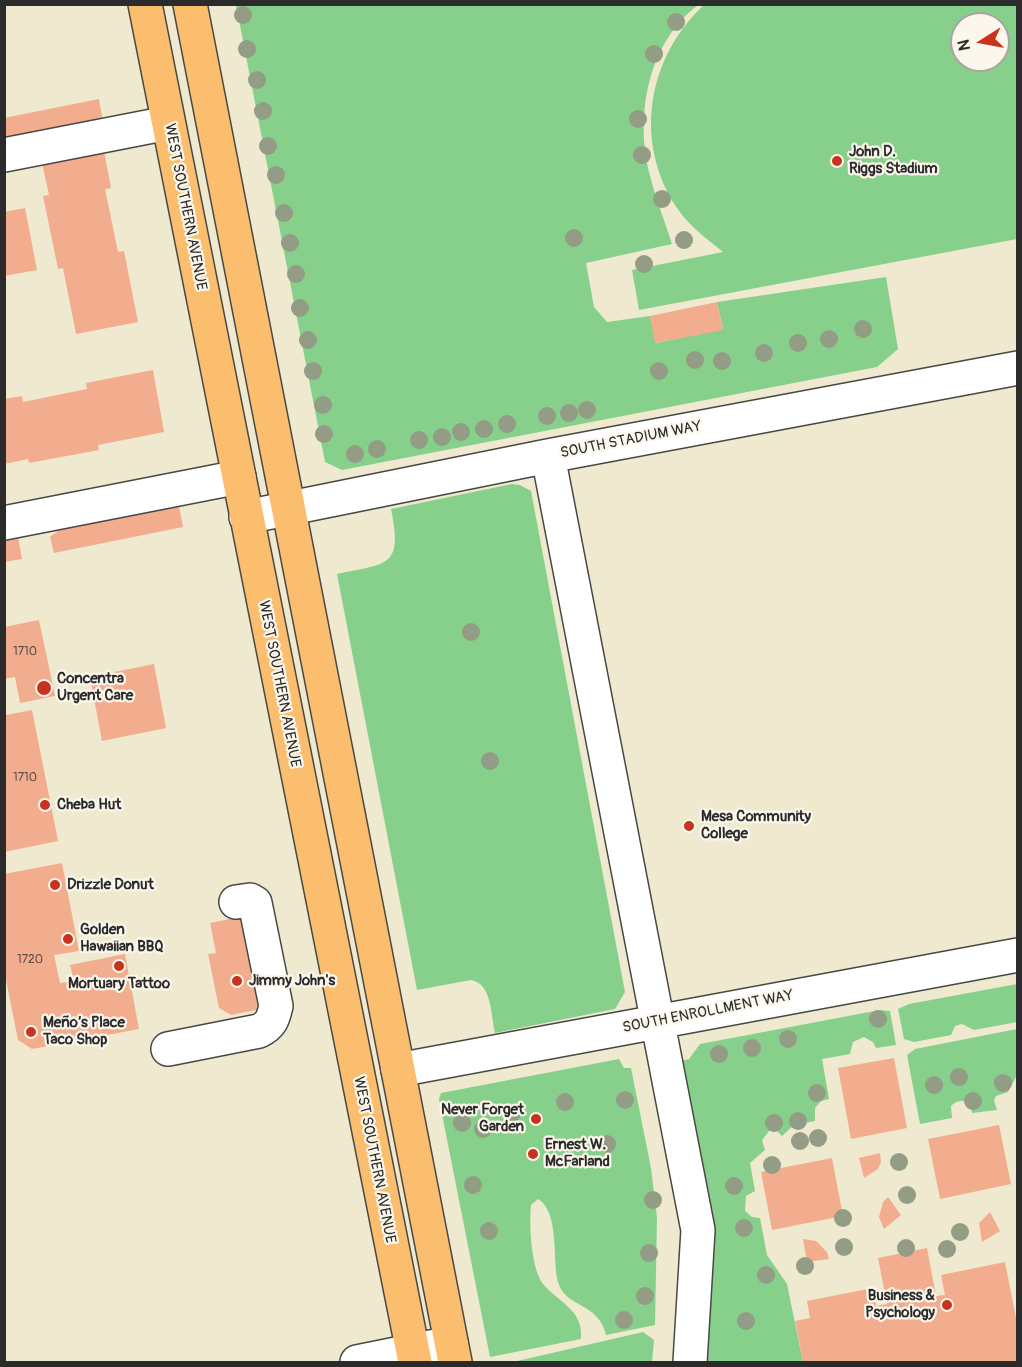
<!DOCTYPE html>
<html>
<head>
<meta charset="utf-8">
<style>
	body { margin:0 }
	#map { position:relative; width:1022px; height:1367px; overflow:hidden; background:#efe9cf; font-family:Pangolin,sans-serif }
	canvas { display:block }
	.frame { position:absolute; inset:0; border:6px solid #2b2b2b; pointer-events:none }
	.north { position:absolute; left:950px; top:12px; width:60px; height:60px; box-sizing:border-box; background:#fbf7ec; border:2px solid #a8a59f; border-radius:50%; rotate:259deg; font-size:16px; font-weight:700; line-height:24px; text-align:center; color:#2b2b2b }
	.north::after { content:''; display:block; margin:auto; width:21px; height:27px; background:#c8321e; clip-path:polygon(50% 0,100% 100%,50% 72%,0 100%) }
</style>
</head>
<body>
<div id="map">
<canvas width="1022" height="1367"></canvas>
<div class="frame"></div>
<div class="north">N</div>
</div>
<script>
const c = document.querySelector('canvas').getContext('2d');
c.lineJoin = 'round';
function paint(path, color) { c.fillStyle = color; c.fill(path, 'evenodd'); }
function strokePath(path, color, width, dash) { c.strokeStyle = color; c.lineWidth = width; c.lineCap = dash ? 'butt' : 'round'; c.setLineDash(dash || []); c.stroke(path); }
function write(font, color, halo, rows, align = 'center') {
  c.font = font + ' Pangolin,sans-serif'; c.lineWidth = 4.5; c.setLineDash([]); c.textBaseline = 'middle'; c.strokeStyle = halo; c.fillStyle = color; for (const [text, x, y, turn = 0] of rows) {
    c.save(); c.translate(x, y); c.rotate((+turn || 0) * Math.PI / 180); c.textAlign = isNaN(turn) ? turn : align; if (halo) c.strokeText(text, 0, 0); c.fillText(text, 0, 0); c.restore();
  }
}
const green = new Path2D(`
	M705 4 1017 5V239L639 310 632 270 723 252C706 238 689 226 677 208 633 142 647 57 705 4ZM962 24H998V60H962Z
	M236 5H698C654 38 639 97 645 150 648 179 663 215 672 244L586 263 594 307 607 322 650 316 656 343 723 329 717 302 886 277 898 349 877 367 342 470 325 462Z
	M512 484 520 485 531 491 625 992 615 1009 495 1033C491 1016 492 983 471 980L417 990 337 574C388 563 403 568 391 509Z
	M1017 984V1022L974 1030 962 1024 955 1026 951 1035 914 1042 904 1039 898 1009 909 1004Z
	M880 1010 890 1011 896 1045 876 1048 873 1042 864 1037 853 1042 850 1054 822 1059 829 1099 821 1101 815 1108V1121L794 1125 782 1136 777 1131H769L762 1140 765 1150 750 1163 755 1191 746 1196 745 1211 752 1217 760 1218 767 1255 787 1284 803 1362H702L681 1061 689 1059 700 1044Z
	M1017 1029V1075L1008 1092 996 1096 994 1100 997 1110 972 1113C971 1101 960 1097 951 1106L952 1118 920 1124 907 1055 915 1049Z
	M619 1059 624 1068H631L651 1168 657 1218 655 1325 606 1335C598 1301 566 1309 558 1282 552 1261 560 1212 538 1199L531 1205C529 1223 531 1269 543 1284 558 1302 584 1310 581 1339L490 1357 439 1099 441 1093Z
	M643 1332 654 1340 652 1362H513Z`);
const building = new Path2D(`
	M99 99 103 122 4 141V118Z
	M104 151 111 188 105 189 118 252 124 251 138 322 76 334 63 268 58 269 43 196 49 195 42 163Z
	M25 208 37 270 4 276V212Z
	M717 302 723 330 655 343 650 316Z
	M153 370 164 432 98 445 99 450 29 463 28 459 4 464V399L22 396 23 402 87 389 86 383Z
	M179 506 183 527 54 553 50 537 59 530Z
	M18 537 22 559 4 562V540Z
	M39 620 55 696 20 703 15 677 4 679V627Z
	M154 664 166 728 102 741 90 677Z
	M32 710 58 841 4 852V711L6 715Z
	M62 863 79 951 54 955 60 983 74 981 70 965 125 954 139 1029 32 1049 18 1040 4 970V874Z
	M249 915 267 1008 231 1015 219 1008 208 954 216 953 210 923Z
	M894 1058 907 1128 851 1139 838 1068Z
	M999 1125 1011 1184 940 1199 928 1139Z
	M880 1153 881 1162 878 1169 864 1178 859 1158Z
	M832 1158 843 1216 772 1230 761 1172Z
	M888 1197 901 1215 884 1229 879 1217 883 1202Z
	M990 1212 1000 1231 982 1242 979 1223Z
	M803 1239 816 1241 827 1252 829 1259 807 1262Z
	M927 1248 936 1296 945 1295 941 1275 1005 1262 1018 1328V1361L803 1362 795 1321 810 1318 807 1301 873 1288 876 1306 887 1304 878 1258Z`);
const minor = new Path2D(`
	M4 155 168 123
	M548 456 698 1230 690 1362
	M246 517 548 456 1018 368
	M4 523 239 477
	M168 1049 259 1031C271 1025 273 1019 276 1006L255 903 250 900 236 902
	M398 1070 1018 955
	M357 1362 451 1343`);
const major = new Path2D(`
	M145 4 415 1362
	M190 4 455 1362`);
const trees = [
	[243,15],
	[676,22],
	[247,49],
	[654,54],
	[257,80],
	[263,111],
	[638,119],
	[268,146],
	[642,155],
	[276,175],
	[662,199],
	[284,213],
	[574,238],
	[684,240],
	[290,243],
	[644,264],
	[296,274],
	[300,308],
	[863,329],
	[829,339],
	[308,340],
	[798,343],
	[764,353],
	[695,360],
	[722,361],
	[313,371],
	[659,371],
	[323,405],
	[587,410],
	[569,413],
	[547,416],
	[507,424],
	[484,429],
	[461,432],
	[324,434],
	[442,437],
	[419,440],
	[377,449],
	[355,454],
	[471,632],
	[490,761],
	[878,1019],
	[788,1039],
	[752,1048],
	[719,1054],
	[959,1077],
	[1003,1083],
	[934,1085],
	[817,1093],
	[625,1100],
	[973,1101],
	[565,1102],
	[512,1113],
	[798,1121],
	[462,1123],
	[774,1123],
	[483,1129],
	[818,1138],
	[800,1141],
	[607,1144],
	[899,1162],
	[772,1165],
	[473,1185],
	[734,1186],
	[907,1195],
	[653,1200],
	[843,1218],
	[744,1228],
	[489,1231],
	[960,1232],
	[844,1247],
	[906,1248],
	[947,1249],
	[649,1253],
	[805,1266],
	[766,1275],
	[645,1296],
	[624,1320],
	[746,1321]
];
const markers = [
	[837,161,6,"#c8321e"],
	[44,688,8,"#c8321e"],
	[45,805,6,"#c8321e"],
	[689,826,6,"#c8321e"],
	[55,885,6,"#c8321e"],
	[68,939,6,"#c8321e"],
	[119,966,6,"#c8321e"],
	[237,981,6,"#c8321e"],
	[31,1032,6,"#c8321e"],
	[536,1119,6,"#c8321e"],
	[533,1154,6,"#c8321e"],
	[947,1305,6,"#c8321e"]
];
const numberNames = [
	["1710",25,652],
	["1710",25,778],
	["1720",30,960]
];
const poiNames = [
	["John D.",849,152],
	["Riggs Stadium",849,169],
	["Concentra",57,679],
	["Urgent Care",57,696],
	["Cheba Hut",57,805],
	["Mesa Community",701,817],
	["College",701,834],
	["Drizzle Donut",67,885],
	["Golden",80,930],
	["Hawaiian BBQ",80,947],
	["Jimmy John's",249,981],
	["Mortuary Tattoo",119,984,"center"],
	["Meño’s Place",43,1023],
	["Taco Shop",43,1040],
	["Never Forget",524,1110,"right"],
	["Garden",524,1127,"right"],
	["Ernest W.",545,1145],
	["McFarland",545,1162],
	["Business &",935,1296,"right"],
	["Psychology",935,1313,"right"]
];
const streetNames = [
	["WEST SOUTHERN AVENUE",185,207,79],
	["SOUTH STADIUM WAY",631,440,-11],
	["WEST SOUTHERN AVENUE",279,684,79],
	["SOUTH ENROLLMENT WAY",708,1012,-11],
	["WEST SOUTHERN AVENUE",374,1160,79]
];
paint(green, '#87d08b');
paint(building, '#f2ad8e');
strokePath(minor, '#484844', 36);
strokePath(major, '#484844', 36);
strokePath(minor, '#fff', 33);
strokePath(major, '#fbbd6e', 33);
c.fillStyle = '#939c85';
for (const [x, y] of trees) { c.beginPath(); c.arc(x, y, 9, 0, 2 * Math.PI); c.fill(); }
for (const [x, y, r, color] of markers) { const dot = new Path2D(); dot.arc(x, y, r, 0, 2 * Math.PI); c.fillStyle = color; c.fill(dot); strokePath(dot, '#fbf7ec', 2); }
write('12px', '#5d4c44', null, numberNames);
write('bold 15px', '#2b2b2b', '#fbf7ec', poiNames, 'left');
write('15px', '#2b2b2b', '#fbf7ec', streetNames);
</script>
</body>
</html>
